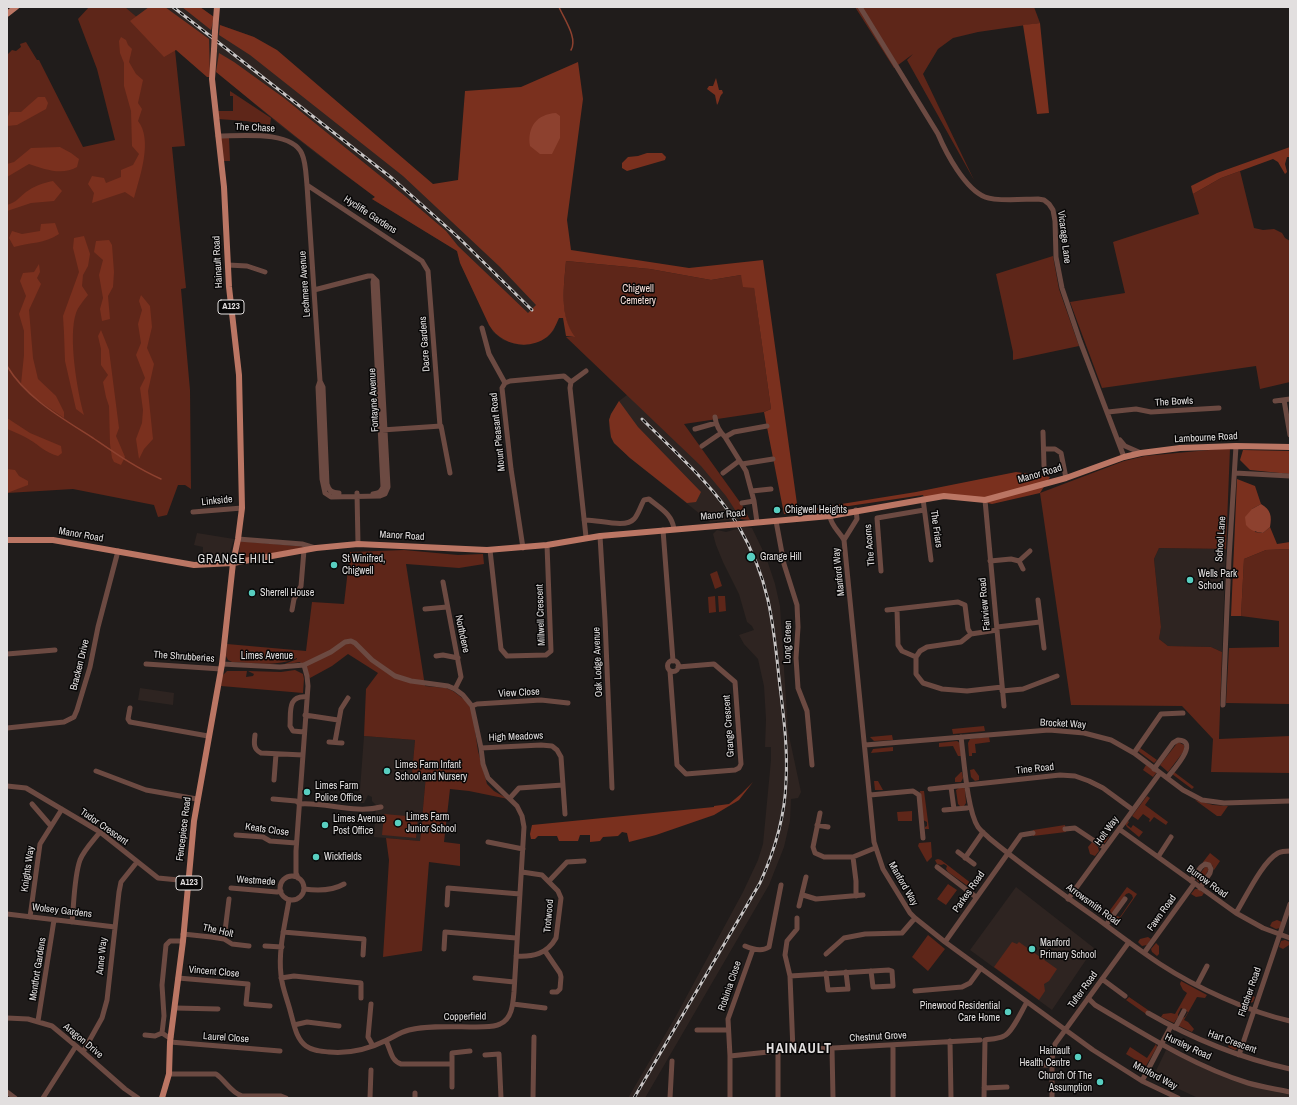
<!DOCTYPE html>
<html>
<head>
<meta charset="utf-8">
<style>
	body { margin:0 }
	#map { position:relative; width:1297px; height:1105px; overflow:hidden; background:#201c1b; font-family:"Archivo Narrow",sans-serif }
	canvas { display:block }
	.frame { position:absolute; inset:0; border:8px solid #e2dfdf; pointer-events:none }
</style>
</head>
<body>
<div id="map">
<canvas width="1297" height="1105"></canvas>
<div class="frame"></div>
</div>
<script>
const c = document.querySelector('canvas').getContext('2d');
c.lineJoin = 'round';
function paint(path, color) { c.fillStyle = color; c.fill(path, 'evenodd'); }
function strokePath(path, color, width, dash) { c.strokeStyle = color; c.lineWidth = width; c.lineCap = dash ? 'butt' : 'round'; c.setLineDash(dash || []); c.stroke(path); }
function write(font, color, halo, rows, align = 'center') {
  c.font = font + ' "Archivo Narrow",sans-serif'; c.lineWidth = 3; c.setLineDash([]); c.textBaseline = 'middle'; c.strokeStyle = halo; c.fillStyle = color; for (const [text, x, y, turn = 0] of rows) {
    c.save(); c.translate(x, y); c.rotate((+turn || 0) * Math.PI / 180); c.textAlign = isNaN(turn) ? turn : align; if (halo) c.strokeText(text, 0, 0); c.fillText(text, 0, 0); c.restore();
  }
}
const built = new Path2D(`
	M125 7H200L214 17 220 25 254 37 559 314 554 330 547 337 539 341 524 345 515 344 503 340 493 332 461 265 457 251 372 199 375 197 318 155 277 123 182 42 136 17Z
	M639 391 726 485 742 505 750 520 741 519 710 522 630 458 614 443 611 437 609 429V420L611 414 619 401 627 395Z
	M743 527 752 528 766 557 775 584 780 606 788 731 801 792 798 798 791 799 790 821 784 847 769 885 645 1098H628L676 1016 743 892 758 860 763 844 771 760V747H765L766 719 764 686 758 659 744 644 739 635 754 630 752 626 747 622 739 594 723 562 716 545 713 534 717 530 726 532Z
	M197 533 234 539 229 555 223 559H203V547L194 545Z
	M1159 548 1226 549 1222 652 1211 647 1168 646 1159 639 1161 627 1154 559Z
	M140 688 174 693 173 705 138 700Z
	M364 736 415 740 412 773 426 775 420 841 374 837 376 805 372 801V797L368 795 364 803H359Z
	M1016 887 1094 948 1052 1010 970 950Z
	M1166 1050 1213 1072 1290 1094V1098H1198L1153 1077Z`);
const green = new Path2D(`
	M89 7H125L175 50 185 146 172 147 186 288 181 289 190 390 191 489 185 485H178L167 515 158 517 154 505 73 489 7 493V55L12 50 16 51 21 47 20 44 26 42 37 60H39L83 147 115 140 97 69 78 19Z
	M855 7H1034L1040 23 978 32 953 38 938 49 923 74 974 180 907 60 913 54 894 68Z
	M230 91 271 118 270 125 246 121 218 119V111H233V96H230Z
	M221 137H229L230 161H223Z
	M1240 171 1254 228 1263 230 1274 229 1282 233 1285 238 1290 241V382L1260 389 1256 366 1102 388 1070 302 1125 293 1113 242 1199 214 1193 194 1221 178Z
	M1053 256 1059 289 1079 346 1013 360V352L996 274Z
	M566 261 650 269 711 280 741 275 754 287 771 409 764 412 684 424 742 505 750 520 741 519 726 496 701 466 566 337H574C559 314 564 287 566 261Z
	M1230 448 1226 549 1159 548 1154 559 1161 627 1159 639 1168 646 1211 647 1222 652 1219 739 1290 736V773L1211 772 1213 739 1182 706 1071 705 1040 493 1124 461 1145 456Z
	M240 541 308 547 242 559 239 554Z
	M1290 549V704L1226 703 1229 648 1279 647V621L1241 616 1244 559 1266 550Z
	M404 550 458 555 483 554 484 564 459 568 406 564 425 686 446 688 453 691 465 700 472 709 478 751 487 784 494 791 508 799 469 791 450 789 444 842 460 844V866L429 862 422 951 383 957 389 860 386 838 420 841 426 775 412 773 415 740 364 736 366 689 378 673 348 654 332 666 310 678 300 662 282 665 295 660 297 659V658C277 667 254 663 232 662L228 660 226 656 227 644 306 651 312 602 344 604 350 552Z
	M717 571 722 586 715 589 710 574Z
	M715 596 716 612 709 613 708 597Z
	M718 596H725L726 611 719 612Z
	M227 671H247L246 677 253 676 254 674 248 671 281 672 295 670 303 674 304 679 303 693 221 686 222 676Z
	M984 726 985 731 953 734 952 729Z
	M892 735 893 740 874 741 870 737Z
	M989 737 990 742 975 744 976 753H972V756H969L968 743 970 739Z
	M957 741 960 743 961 756H958L953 746 939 747V743Z
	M1178 742 1184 745V751L1168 772 1160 765Z
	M893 747V751L871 753 873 749Z
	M1140 748 1157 760 1154 763 1138 751Z
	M1146 765 1157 772 1153 777 1143 770Z
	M974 769 979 776V780L975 781 971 777 970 770Z
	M961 772H962L963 778 961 782H955V778Z
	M1174 772 1194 787 1192 789 1172 774Z
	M874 781H878L883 790H875Z
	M959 788H964L965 789 966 803 964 806H960L958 804 956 790Z
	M920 791H924L929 829H925V827L927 826V822L923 820Z
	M1147 796 1150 798 1145 805 1168 822 1166 825 1154 817 1150 822 1149 821 1150 819 1143 814 1138 820 1132 816Z
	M1195 800 1213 805 1228 806 1221 816H1217Z
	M912 811V821H898L897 812Z
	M384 814 418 817 416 838 382 835Z
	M1128 821 1129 822 1127 825 1131 828 1133 825 1143 832 1139 837 1127 827 1125 824Z
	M1065 825 1066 832 1033 836V830Z
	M1103 833 1109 837 1105 843H1102L1098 840Z
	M931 842 932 857 927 862 918 846 919 843Z
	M1092 842 1098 847 1099 851 1095 856 1090 854 1088 847Z
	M1210 853 1220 861 1214 870 1212 865 1203 862Z
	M938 859 941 860 976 887 972 889 948 872 946 869 947 866 944 864 941 865 937 864 935 860Z
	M1205 867H1207L1209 869 1202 881 1198 882 1196 879Z
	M948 884 957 890 946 905 937 899Z
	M1127 887 1137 894 1116 924 1112 922 1117 916 1120 917 1133 898 1132 895 1129 893 1126 894 1109 919 1105 917Z
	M1195 889H1198L1204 893 1202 896 1196 897 1191 894Z
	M1277 920 1282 922 1280 928 1276 929 1270 926 1272 922Z
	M928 935 945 949 928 971 912 957Z
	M1148 937 1151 939 1147 945 1142 946 1138 942 1140 939Z
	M1285 940 1290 942 1289 945 1283 949 1279 947 1281 941Z
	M1012 942 1017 944 1019 942 1057 969 1049 981 1044 984 1045 991 1039 1000 994 967Z
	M1156 943 1159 946V954L1157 956 1152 952 1151 949Z
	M1181 981 1207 995 1205 998 1197 997 1184 1020 1188 1022 1194 1029 1192 1032 1179 1026 1178 1024 1182 1018 1185 1017 1188 1012 1181 1008 1178 1014V1017L1174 1023 1161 1017 1163 1014 1171 1013 1175 1014 1187 993 1183 990 1180 984Z
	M1250 995 1255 997 1253 1002 1248 1004 1244 1002 1245 998Z
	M1129 997 1148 1010 1146 1014 1126 1000Z
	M1233 1041 1240 1043 1238 1048 1235 1050 1228 1047 1230 1042Z
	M1156 1044 1157 1047 1146 1066 1126 1054 1130 1047 1147 1058Z`);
const forest = new Path2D(`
	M149 7H165L209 39 210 77H207L176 50 164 57 130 21Z
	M182 7H200L214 17 211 30Z
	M1040 23 1049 113 1037 114 1023 25Z
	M220 25 254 37 277 50 433 184 458 180 465 91 521 87 578 62 583 99 567 220 571 250 689 268 763 260 798 511 916 492 1016 472 1050 477 1040 493 992 504 953 495 924 497 923 495 802 513 784 514 764 412 771 409 754 288 743 287 741 275 711 280 650 269 566 261C564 287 559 315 575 337L566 336 563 318H559C556 325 553 332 547 337 528 351 501 345 489 325L460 263 457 251 372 199 375 197C321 157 268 115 216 72L219 53 234 62 284 98 405 196 446 231 458 246 528 313 536 305 500 267 403 176 250 55 219 35Z
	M121 37 126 40 128 45 132 49 129 62 136 74 143 80 138 103 142 109 138 121C153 140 140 176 134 198L125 192 92 203 94 193 88 184 92 176 104 178 106 183 121 177V170L133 165 139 154 132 146 131 111 124 86V63L120 53 119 41Z
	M716 78 719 90H722L723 93C719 96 720 101 717 105L715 95 707 89 709 86H713Z
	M38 97H45L48 103 46 109 17 125 7 126V119L10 112H21Z
	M60 147 71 153 79 159 77 167C62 176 44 169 29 164L7 177V164L14 162 31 148Z
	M1290 147V157H1287L1285 164 1287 172 1285 174 1278 162 1273 159 1221 178 1193 194 1191 186 1217 173Z
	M647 153H662L666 157 665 160 627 171 622 168V163L628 157 638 156Z
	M53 181 62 191 54 201 31 203 7 211V205C17 202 18 198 26 192 34 186 43 183 53 181Z
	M55 223 59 234C44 244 31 242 14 247L9 238 12 231 22 234 40 231 41 224Z
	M84 236 90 254 88 266 83 275 82 286 88 295C84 300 78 307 76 313 68 336 77 391 84 415L76 409 65 361 64 333 63 316 79 272 73 248 74 238Z
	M109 240 112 245 114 272 113 287 108 296 110 319 102 321 100 309 103 298 99 275 103 260 94 252 96 241Z
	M39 264 40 272 37 278 41 284 29 310 33 358 38 379 56 396 64 412V418L33 397 21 384 24 355V331L19 314 26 296 20 281 23 273 34 272Z
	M141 295 150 306 152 327 147 348 154 364 148 391 153 439 144 449 139 459 136 439 142 423 143 410 140 388 145 378 136 355 141 343 138 324 142 310 139 301Z
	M101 330 109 350 119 428 116 436 125 457 121 465 114 462 112 458 110 444 109 406 106 397 103 382 108 375 101 365V349L98 336Z
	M619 401 638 427 701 492 696 502 687 503 630 458 614 443 611 437 609 420 611 414Z
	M7 418 30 433 61 446 62 453 58 456C45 453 37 443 25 437 19 434 13 431 7 429Z
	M1243 450 1290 451V474L1250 470 1240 460Z
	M7 469 15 470 19 476 28 481V485L7 493Z
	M1237 479 1255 486 1261 504 1252 509 1255 532 1263 533 1270 527 1277 544 1290 542V549L1266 550 1244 559 1241 616H1231Z
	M753 782 739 800 714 815 656 835 629 842 627 833 622 832 618 836 603 837 600 841 590 842V835H580L578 841H559L557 836H538L535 839H531L530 834 532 825 714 807V806L729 804 741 794Z`);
const water = new Path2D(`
	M556 113 560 116V138L552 154H540L530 146C527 127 537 114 556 113Z
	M1261 504C1271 510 1272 516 1270 527L1263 533C1256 532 1251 531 1246 525L1245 517 1252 509Z`);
const stream = new Path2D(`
	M559 7C564 19 578 38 571 50
	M7 366C26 398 62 418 93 438 115 453 136 468 161 479`);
const minor = new Path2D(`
	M860 7 938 134C946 153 965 189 985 197 996 202 1025 199 1038 199L1044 200 1049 204 1053 210 1055 221 1056 257 1062 288 1080 341 1124 457
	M218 136C240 136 292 130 302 154 306 163 306 176 307 185L320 381 318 387 322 479 325 493 331 497 380 496 385 494 388 487 377 281 374 278
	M307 185 422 261 428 271 440 426
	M228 265 247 266 265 272
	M314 290 368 276H372L374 278 373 282 383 487C381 492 379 493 373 494
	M482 328 489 354 505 383
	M586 371 571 382 570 388 586 537
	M320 381 323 387 327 484C329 491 332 493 339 493
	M1284 400 1290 435
	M1275 401 1290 399
	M1108 412 1136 409 1151 412 1219 408
	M715 417C716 426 719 431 725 437L746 471 754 501 757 522
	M695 429 716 423
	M382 430 441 426 450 473
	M1043 432 1044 466
	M725 437 734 432 767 426
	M1120 440 1125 446 1141 453
	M702 446 721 433
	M1044 449H1055L1061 453 1066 478
	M742 464 773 459
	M723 473 739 461
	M1235 473 1290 476
	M752 491 771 489
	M357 493 358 544
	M923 499 931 560
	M985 500 1004 706
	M742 503 754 501
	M193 512 242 508
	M830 516C831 526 839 531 844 540L874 842 883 869 910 913 915 918 945 942 1093 1050 1142 1081 1178 1098
	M584 520C597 519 625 529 634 519 638 515 641 505 644 500L649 499C661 509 672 514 674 529
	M776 521 784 564 797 605 798 627 796 658 798 688 807 711 812 765
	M663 530 673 661
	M600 536 605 620 612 788
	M238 539 302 544 315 548
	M844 540 857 519 856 510
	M523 548 511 469 502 388 505 383 510 381 564 376 571 382
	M490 550 501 649 507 656 546 655 551 651 547 545
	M990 561 1011 559 1019 561 1030 551
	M1019 561 1023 569
	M881 571 877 518 924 510
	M443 582 461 677 455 689
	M1038 600 1044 648
	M425 609 447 607
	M897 609 898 645 902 651 916 657
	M292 610 294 599 301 586 304 550
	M887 610 958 602 965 605 968 629 971 634
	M997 627 1040 622
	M997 630 971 634 961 642 927 647 920 651 916 657V674L923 683 942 689 967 691 1002 687
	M7 654 55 650
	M436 656 443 655 458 658
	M667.5 666a5.5 5.5 0 1 1 11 0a5.5 5.5 0 1 1-11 0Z
	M146 664 221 669
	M222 664 280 667 304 665 331 652 345 642 351 641 355 643 372 660 395 676 411 681 448 686 455 689 463 695 472 706 481 748 483 764 488 778 517 806 522 816 524 827 514 992C513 1004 512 1019 500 1024 493 1028 483 1026 476 1027 454 1027 431 1025 409 1030 401 1032 395 1036 387 1040 369 1049 350 1054 329 1052 320 1051 313 1051 306 1046 296 1039 294 1024 291 1014 288 1001 282 988 281 975 278 951 285 924 289 900
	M670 671 677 765 686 774 735 770 739 768 741 764 735 682 714 664 678 667
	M1002 691 1023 689 1057 676
	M1223 705 1229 559 1236 446
	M472 706 477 704 541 700 568 703
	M130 708 128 719 130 722 208 736
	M305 715 338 720
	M7 728 64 722 74 717 77 710 90 667 98 627 118 551
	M304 732 293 731 290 726C291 712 287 695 307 697
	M255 735C254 743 253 749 261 753L303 755
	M961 737C964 759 967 810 978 827 981 831 986 835 989 838 1024 867 1062 894 1099 920 1119 935 1139 950 1160 964 1195 987 1249 1012 1290 1021
	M329 742 342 743
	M335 742 341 709 348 698
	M865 745 1049 730 1084 733 1111 740 1134 753 1183 790 1202 800 1224 803 1290 801
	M481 748 541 745 552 746 557 750 561 757 565 814
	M1134 753 1161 714 1183 713
	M1154 769 1173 743 1178 740C1201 741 1172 771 1167 778
	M96 771 146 790 197 799
	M274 780 276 754
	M7 786 26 788 85 823 100 832 158 878 189 881
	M951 787 954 809
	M930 789 1060 775 1075 776 1089 781 1103 788 1133 810
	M870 795 913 791 919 795 923 838
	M510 798 519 788 563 785
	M273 799 296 801 300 804C326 802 355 814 381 807
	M32 804 51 826
	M944 810 967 808
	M820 813 813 847 815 853 824 857H853L875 848
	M817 825 828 827
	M1065 829 1075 828 1105 848
	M1119 829 1236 913 1263 928 1290 938
	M236 835 263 837 270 841 296 843
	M488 842 523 849
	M958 852 974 864
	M853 857 856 881V896
	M1158 857 1171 837
	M965 858 983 832
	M937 867 976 897
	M280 888a12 12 0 1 1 24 0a12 12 0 1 1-24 0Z
	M298 878 296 873V851L308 686 307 676 304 665
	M549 881 567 862 584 861
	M1191 881 1201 867 1205 864 1209 865 1211 869 1210 873 1200 888
	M231 888 277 892 281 891
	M304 889C318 891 332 891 344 884
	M803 895 816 899 863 895
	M1068 899 1160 773
	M447 905 448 888 520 894
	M799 906 806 877
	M1236 913C1246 897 1262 862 1278 853 1282 851 1286 851 1290 851
	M7 914 115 927
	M30 917 40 844 62 809
	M72 922C74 904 74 877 80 860 84 850 93 841 100 832
	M1106 925 1125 899
	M283 932 364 939 363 955
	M183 934 211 937 224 939 232 944 249 946
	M224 939 229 899
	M945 942 1021 835 1033 833
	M265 946 282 947
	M745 946C752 949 762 952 769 947L781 885
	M444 949 445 932 516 938
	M545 951 560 973 561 977 560 989 557 992H552
	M1144 953 1194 884
	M826 954 844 938 865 934 902 933 915 918
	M516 956C533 957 547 954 556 938L561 898 558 891 542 875 522 872
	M826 973 828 990 848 989 846 972
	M790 976 785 955 787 941 797 929V918
	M178 978 248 984 246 1004 270 1006
	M281 978 294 976 361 983V998
	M475 978 514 982
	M1102 979 1125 996
	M1197 985 1207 966
	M915 991 962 987 970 983 981 968
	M1088 998 1095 1005C1144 1034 1193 1066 1248 1083 1262 1087 1276 1089 1290 1092
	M371 1004 368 1037 373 1046
	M513 1004 545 1008
	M175 1008 218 1009
	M1148 1013C1193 1039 1240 1058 1290 1069
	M7 1018 28 1019 52 1026 76 1046 125 1089 138 1098
	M38 1021 54 920
	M294 1025 307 1022 339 1026
	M1175 1028 1184 1011
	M697 1030H728
	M162 1033 164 1016 162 985 166 945 170 941H183
	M145 1035 155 1036 162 1033 168 1037H171
	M386 1041C391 1050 391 1061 401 1064H452
	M950 1041 951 1098
	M170 1042 280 1051
	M893 1045V1098
	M832 1048 833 1098
	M778 1051 980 1040
	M793 1051 790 976C823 974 856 972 889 970L892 971 893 986 873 987 871 971
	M83 1052 102 1018 107 1000 119 892 121 882 137 862
	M485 1055 499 1054 501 1098
	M1239 1055 1290 904
	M730 1056 728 1019 753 949
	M1039 1059V1065H1052
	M169 1074H216C225 1080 231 1093 242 1096H281L286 1098
	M1142 1081 1171 1026
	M452 1087V1053L470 1051
	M984 1088 1007 1087
	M7 1092 15 1098
	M43 1098 76 1046
	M370 1098 371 1070
	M415 1098V1093
	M533 1098 534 1037
	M670 1098 672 1061
	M730 1098V1056L778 1051V1098
	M984 1098 985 1040C991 1039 998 1039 1004 1036 1012 1033 1022 1010 1027 1002
	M1052 1098V1059L1055 1044 1129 942`);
const major = new Path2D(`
	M7 14 16 7
	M215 31 217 7
	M741 524 830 516 944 496 985 500 1066 478 1124 457 1141 453 1180 448 1236 446 1290 447
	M7 540H53L194 565 233 563 316 548 358 544 487 550 547 545 600 536 728 525
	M162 1098 169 1074 170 1042 183 941 194 821 222 664 233 563 238 539 242 508 239 375 229 287 224 187 212 79 214 50`);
const rail = new Path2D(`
	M173 7 393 179 459 238 532 310
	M634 1098 760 883C775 850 785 817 786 781 788 746 783 712 779 678 773 620 769 579 739 527 714 486 676 453 642 419`);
const majorBridge = new Path2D(`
	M214 50 215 31
	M728 525 741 524`);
const markers = [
	[777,510,4,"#58cec0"],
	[751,557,5,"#58cec0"],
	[334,565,4,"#58cec0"],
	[1190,580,4,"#58cec0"],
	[252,593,4,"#58cec0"],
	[387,771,4,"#58cec0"],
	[307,792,4,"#58cec0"],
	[398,823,4,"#58cec0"],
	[325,825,4,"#58cec0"],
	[316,857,4,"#58cec0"],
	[1032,949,4,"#58cec0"],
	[1008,1012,4,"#58cec0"],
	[1078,1057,4,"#58cec0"],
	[1100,1082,4,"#58cec0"]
];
const shields = [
	[231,307,26],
	[189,883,26]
];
const shieldNames = [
	["A123",231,307],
	["A123",189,883]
];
const streetNames = [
	["The Chase",255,128,3],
	["Hycliffe Gardens",370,215,33],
	["Vicarage Lane",1064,237,83],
	["Hainault Road",218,262,-93],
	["Lechmere Avenue",305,284,-94],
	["Dacre Gardens",425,344,-94],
	["Fontayne Avenue",374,400,-93],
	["The Bowls",1174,402,-3],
	["Mount Pleasant Road",498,432,-96],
	["Lambourne Road",1206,438,-3],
	["Manor Road",1040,474,-16],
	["Linkside",217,501,-6],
	["Manor Road",723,515,-5],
	["The Friars",936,529,82],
	["Manor Road",81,535,10],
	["Manor Road",402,536,3],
	["School Lane",1221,539,-86],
	["The Acorns",870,545,-95],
	["Manford Way",839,572,-96],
	["Fairview Road",985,604,-95],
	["Millwell Crescent",541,615,-92],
	["Northdene",462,634,78],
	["Long Green",788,642,-89],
	["Limes Avenue",267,656],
	["The Shrubberies",184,657,4],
	["Oak Lodge Avenue",598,662,-92],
	["Bracken Drive",80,665,-76],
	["View Close",519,693,-3],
	["Brocket Way",1063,724,3],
	["Grange Crescent",729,726,-94],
	["High Meadows",516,737,-2],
	["Tine Road",1035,769,-6],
	["Tudor Crescent",104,827,35],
	["Fencepiece Road",184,829,-83],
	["Keats Close",267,830,8],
	["Holt Way",1107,831,-54],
	["Knights Way",28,869,-82],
	["Westmede",256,881,4],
	["Burrow Road",1207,882,36],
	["Manford Way",903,884,60],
	["Parkes Road",969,892,-55],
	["Arrowsmith Road",1093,905,36],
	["Wolsey Gardens",62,911,7],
	["Fawn Road",1162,913,-54],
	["Trotwood",549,916,-85],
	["The Holt",218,931,13],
	["Anne Way",102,956,-84],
	["Montfort Gardens",38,969,-81],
	["Vincent Close",214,972,5],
	["Robinia Close",730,986,-71],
	["Tufter Road",1083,990,-54],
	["Fletcher Road",1250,992,-71],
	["Copperfield",465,1017,-1],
	["Chestnut Grove",878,1037,-3],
	["Laurel Close",226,1038,4],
	["Aragon Drive",83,1041,40],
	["Hart Crescent",1232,1042,20],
	["Hursley Road",1188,1047,25],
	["Manford Way",1155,1076,28]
];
const parkNames = [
	["Chigwell",638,289],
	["Cemetery",638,301]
];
const poiNames = [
	["Chigwell Heights",785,510],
	["Grange Hill",760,557],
	["St Winifred,",342,559],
	["Chigwell",342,571],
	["Wells Park",1198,574],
	["School",1198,586],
	["Sherrell House",260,593],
	["Limes Farm Infant",395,765],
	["School and Nursery",395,777],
	["Limes Farm",315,786],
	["Police Office",315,798],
	["Limes Farm",406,817],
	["Junior School",406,829],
	["Limes Avenue",333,819],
	["Post Office",333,831],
	["Wickfields",324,857],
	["Manford",1040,943],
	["Primary School",1040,955],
	["Pinewood Residential",1000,1006,"right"],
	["Care Home",1000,1018,"right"],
	["Hainault",1070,1051,"right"],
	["Health Centre",1070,1063,"right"],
	["Church Of The",1092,1076,"right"],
	["Assumption",1092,1088,"right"]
];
const quarterNames = [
	["GRANGE HILL",236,560]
];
const districtNames = [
	["HAINAULT",799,1049]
];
paint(built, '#2e2421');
paint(green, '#5e2619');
paint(forest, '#7a301e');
paint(water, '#8d412f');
strokePath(stream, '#8d412f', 1.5);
strokePath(minor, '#6c4a42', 5);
strokePath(major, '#bb7664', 6);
strokePath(rail, '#c8c5c5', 3);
strokePath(rail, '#080707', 1.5, [4.5]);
strokePath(majorBridge, '#bb7664', 6);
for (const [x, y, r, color] of markers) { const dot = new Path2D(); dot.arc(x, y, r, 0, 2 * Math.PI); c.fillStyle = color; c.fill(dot); strokePath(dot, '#080707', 1.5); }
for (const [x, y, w] of shields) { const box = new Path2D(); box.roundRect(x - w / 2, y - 7, w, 14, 3); c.fillStyle = '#080707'; c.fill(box); strokePath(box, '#e2dfdf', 1); }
write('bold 9px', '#e2dfdf', null, shieldNames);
write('10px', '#e2dfdf', '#080707', streetNames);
write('10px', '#f6ded8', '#080707', parkNames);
write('10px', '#e2dfdf', '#080707', poiNames, 'left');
c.letterSpacing = '1px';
write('12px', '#e2dfdf', '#080707', quarterNames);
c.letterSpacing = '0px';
c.letterSpacing = '1px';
write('bold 14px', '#e2dfdf', '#080707', districtNames);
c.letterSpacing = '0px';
</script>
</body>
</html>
